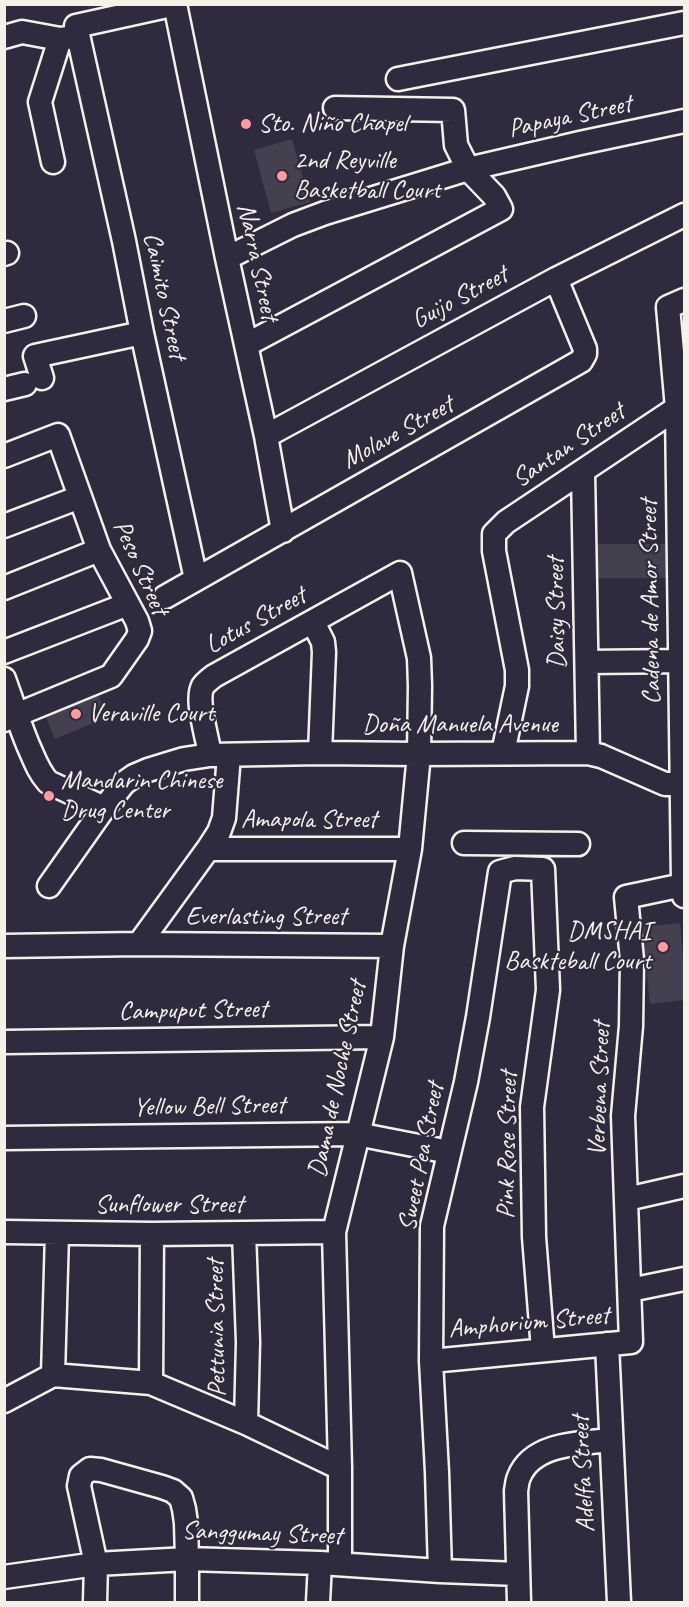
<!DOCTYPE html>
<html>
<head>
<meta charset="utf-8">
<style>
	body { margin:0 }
	#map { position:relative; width:689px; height:1607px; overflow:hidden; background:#2f2a3d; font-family:Caveat,sans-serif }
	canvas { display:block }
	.frame { position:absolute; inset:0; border:6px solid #f4f1e8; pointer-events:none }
</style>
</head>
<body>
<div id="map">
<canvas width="689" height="1607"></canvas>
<div class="frame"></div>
</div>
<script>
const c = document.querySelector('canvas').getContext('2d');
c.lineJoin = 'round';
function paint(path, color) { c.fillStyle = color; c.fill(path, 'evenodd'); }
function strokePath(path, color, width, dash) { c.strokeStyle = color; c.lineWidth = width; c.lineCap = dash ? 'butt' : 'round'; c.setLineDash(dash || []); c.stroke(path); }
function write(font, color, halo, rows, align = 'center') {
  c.font = font + ' Caveat,sans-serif'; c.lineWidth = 4.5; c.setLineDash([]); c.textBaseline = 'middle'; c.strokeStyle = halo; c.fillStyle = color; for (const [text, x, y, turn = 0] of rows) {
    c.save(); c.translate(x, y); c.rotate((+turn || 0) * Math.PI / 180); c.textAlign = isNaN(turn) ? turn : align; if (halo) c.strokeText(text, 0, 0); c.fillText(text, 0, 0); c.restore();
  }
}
const green = new Path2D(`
	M292 139 310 202 271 213 254 150Z
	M596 544H665L666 578H596Z
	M96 689 108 717 55 739 43 710Z
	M680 923 684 967V1000L650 1004 642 927Z`);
const minor = new Path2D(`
	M175 4 227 258 266 436 283 531
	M176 4 76 26 124 241 142 333 196 579
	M4 37 22 32 60 39 73 37
	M398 79 684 23
	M53 162 40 102 60 39
	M4 254 7 253
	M227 258 293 225 325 213 468 169 580 143 684 121
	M684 300 668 307 677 408 683 885 684 896
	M4 321 24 316
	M246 345 501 209 494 196 468 169 456 145 453 110 335 108
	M42 378 35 356 142 333
	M4 389 25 384
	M266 436 556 279 684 215
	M4 456 58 435 99 550 137 621 140 631 137 639 111 676 4 720
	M583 472 588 753
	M4 526 80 497
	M4 588 99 550
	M165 597 581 361 585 354V349L556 279
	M313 622 323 642 324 652 320 753
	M4 652 128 604
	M587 662 680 661
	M4 679C12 701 19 723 28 745 34 758 38 771 48 782L104 808
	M503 753 517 686V670L494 551V534L506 522 677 408
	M210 755C208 739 195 700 203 686 206 682 210 679 214 676L400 573 419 658 420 686 419 754 410 849 392 946 382 1037 334 1232 340 1468V1564
	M464 843 578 844
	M208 849H410
	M49 886 104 808 124 783 134 776 148 770 184 759 210 755 320 753 419 754 588 753 601 756 665 784H684
	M139 944 392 946
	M4 946 139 944 208 849 219 832 224 818 229 755
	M4 1042 382 1037
	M4 1138 357 1134 449 1152
	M627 1199 684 1186
	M4 1232 152 1234 334 1232
	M244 1233 248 1342 246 1423
	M630 1290 684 1279
	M607 1344 619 1602
	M431 1361 631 1342 623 1116 631 1026 632 960 626 897 683 885
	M53 1375 57 1233
	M151 1383 152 1234
	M4 1401 53 1375 151 1383 246 1423 340 1468
	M440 1571 437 1472 431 1361 432 1226 466 1082 478 1017 500 872 515 868 543 869 548 990 532 1107 534 1237 543 1350
	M4 1577 96 1564 187 1559 320 1563 440 1571 518 1574
	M95 1602 96 1564 79 1486 81 1476 90 1469 101 1470 162 1487 173 1491 181 1498 184 1509 186 1523 187 1559V1602
	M318 1602 320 1563
	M519 1602 516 1491C517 1486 517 1481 519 1477 532 1443 581 1443 611 1440`);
const markers = [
	[246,124,6,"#ff9aa2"],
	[282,176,6,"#ff9aa2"],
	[76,714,6,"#ff9aa2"],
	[49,796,6,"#ff9aa2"],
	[663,947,6,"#ff9aa2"]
];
const streetNames = [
	["Papaya Street",570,117,-12],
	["Narra Street",257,262,78],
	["Caimito Street",164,296,78],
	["Guijo Street",460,298,-28],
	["Molave Street",398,433,-29],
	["Santan Street",569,446,-34],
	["Peso Street",140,568,66],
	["Cadena de Amor Street",651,602,-91],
	["Daisy Street",557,613,-91],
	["Lotus Street",256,621,-29],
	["Doña Manuela Avenue",460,725],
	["Amapola Street",309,820],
	["Everlasting Street",266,917],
	["Campuput Street",193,1011,-1],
	["Dama de Noche Street",338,1079,-78],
	["Verbena Street",600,1089,-88],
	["Yellow Bell Street",209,1107,-1],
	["Pink Rose Street",508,1145,-89],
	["Sweet Pea Street",422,1157,-79],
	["Sunflower Street",169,1205],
	["Amphorium Street",529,1323,-5],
	["Pettunia Street",217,1328,-91],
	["Adelfa Street",584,1474,-93],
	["Sanggumay Street",262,1534,2]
];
const poiNames = [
	["Sto. Niño Chapel",258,124],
	["2nd Reyville",294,161],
	["Basketball Court",294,191],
	["Veraville Court",88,714],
	["Mandarin Chinese",61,781],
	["Drug Center",61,811],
	["DMSHAI",651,932,"right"],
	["Baskteball Court",651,962,"right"]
];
paint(green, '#454050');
strokePath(minor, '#f4f1e8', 27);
strokePath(minor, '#2f2a3d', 22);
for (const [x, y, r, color] of markers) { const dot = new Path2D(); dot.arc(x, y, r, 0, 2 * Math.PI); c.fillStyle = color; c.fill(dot); strokePath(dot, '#2f2a3d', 2); }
write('26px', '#f4f1e8', '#2f2a3d', streetNames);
write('26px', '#f4f1e8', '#2f2a3d', poiNames, 'left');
</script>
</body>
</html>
